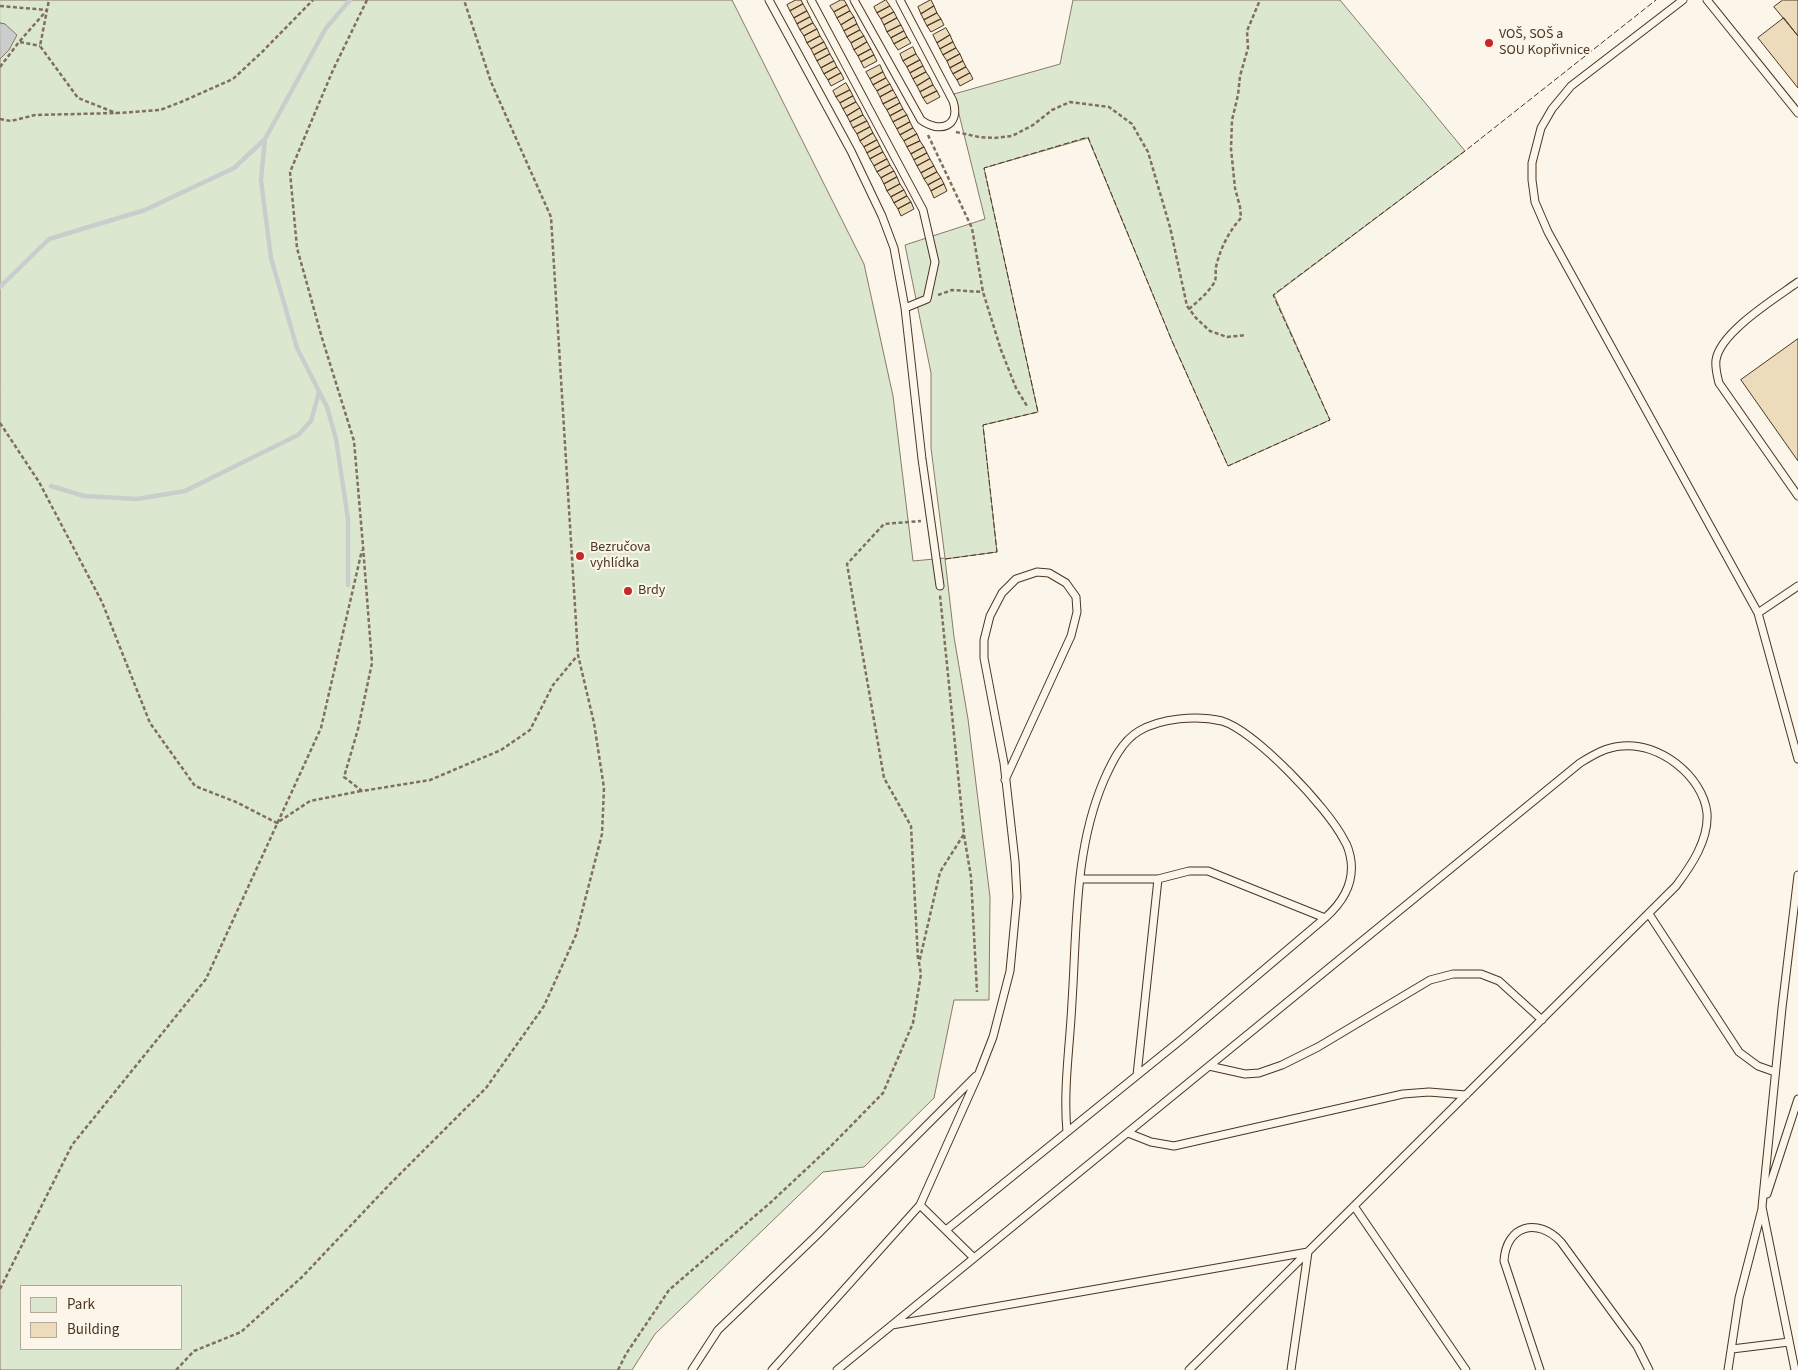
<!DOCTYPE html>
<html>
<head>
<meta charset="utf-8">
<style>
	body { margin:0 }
	#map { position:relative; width:1798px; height:1370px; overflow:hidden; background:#fbf6e9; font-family:"Source Sans 3",sans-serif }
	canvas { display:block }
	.legend { position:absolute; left:20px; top:1285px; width:162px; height:65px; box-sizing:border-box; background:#fbf6e9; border:1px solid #b4a999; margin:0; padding:6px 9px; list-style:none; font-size:15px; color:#4a3520 }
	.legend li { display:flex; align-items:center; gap:10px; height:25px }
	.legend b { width:25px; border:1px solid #b4a999 }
</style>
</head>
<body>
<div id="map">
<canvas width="1798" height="1370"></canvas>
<ul class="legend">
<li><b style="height:14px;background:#dce7d0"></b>Park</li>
<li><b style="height:14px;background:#ecdcbc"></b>Building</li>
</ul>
</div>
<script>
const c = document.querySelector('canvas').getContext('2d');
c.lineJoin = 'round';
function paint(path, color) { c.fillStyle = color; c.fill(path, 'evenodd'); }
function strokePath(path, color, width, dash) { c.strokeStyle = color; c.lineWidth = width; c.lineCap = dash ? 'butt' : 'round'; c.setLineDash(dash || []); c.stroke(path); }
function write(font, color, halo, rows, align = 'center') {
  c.font = font + ' "Source Sans 3",sans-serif'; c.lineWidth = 4; c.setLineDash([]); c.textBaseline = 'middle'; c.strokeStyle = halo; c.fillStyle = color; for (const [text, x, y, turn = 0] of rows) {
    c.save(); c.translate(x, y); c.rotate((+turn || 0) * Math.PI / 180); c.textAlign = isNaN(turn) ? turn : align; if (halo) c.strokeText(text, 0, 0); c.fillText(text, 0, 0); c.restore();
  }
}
const green = new Path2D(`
	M0 0H732L864 264 893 396 913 561 945 558 931 448V373L905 245 985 219 954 94 1060 64 1073 0H1340L1465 151 1274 295 1330 420 1228 466 1172 341 1088 138 984 168 1038 412 983 425 997 552 945 559 954 637 968 719 990 897 989 1000H954L934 1098 864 1167 823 1172 655 1334 632 1370H0V59L9 50 5 24 0 23ZM21 1286H181V1349H21Z`);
const water = new Path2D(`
	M0 23 5 24 17 35 9 50 0 59Z`);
const stream = new Path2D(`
	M0 287 49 239 145 210 234 168 264 140
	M51 486 84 496 137 499 185 491 298 435 311 421 319 392
	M348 585V519L336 439 327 407 297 348 271 258 261 180 265 139 326 28 350 0`);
const building = new Path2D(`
	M796 0H801L803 4 790 11 787 5Z
	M841 0H844L847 5 834 12 830 6Z
	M886 0 890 6 877 13 874 7Z
	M931 0 934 6 921 14 918 7Z
	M1783 0H1798V36L1774 7Z
	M803 4 807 11 794 18 790 11Z
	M847 5 850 11 837 18 834 12Z
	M890 6 894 12 881 19 877 13Z
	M934 6 937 13 924 20 921 14Z
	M807 11 810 17 797 24 794 18Z
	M850 11 854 17 841 25 837 18Z
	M894 12 897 18 884 25 881 19Z
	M937 13 941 19 927 26 924 20Z
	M810 17 813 23 800 30 797 24Z
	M854 17 857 24 844 31 841 25Z
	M897 18 901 25 887 32 884 25Z
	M1784 18 1798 36V88L1758 38Z
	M941 19 944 25 931 32 927 26Z
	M813 23 817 29 804 36 800 30Z
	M857 24 860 30 847 37 844 31Z
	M901 25 904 31 891 38 887 32Z
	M946 28 950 35 937 43 933 35Z
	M817 29 820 36 807 43 804 36Z
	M860 30 864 36 851 43 847 37Z
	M904 31 907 37 894 44 891 38Z
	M950 35 953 42 940 49 937 43Z
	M820 36 824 42 811 49 807 43Z
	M864 36 867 42 854 50 851 43Z
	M907 37 911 43 898 50 894 44Z
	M824 42 827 48 814 55 811 49Z
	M867 42 871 49 858 56 854 50Z
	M953 42 956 48 943 55 940 49Z
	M913 47 916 54 903 61 900 54Z
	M827 48 830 54 817 61 814 55Z
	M956 48 960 54 947 61 943 55Z
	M871 49 874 55 861 62 858 56Z
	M830 54 834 61 821 68 817 61Z
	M916 54 920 60 907 67 903 61Z
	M960 54 963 61 950 68 947 61Z
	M874 55 877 61 864 68 861 62Z
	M920 60 923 66 910 73 907 67Z
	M834 61 837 67 824 74 821 68Z
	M963 61 966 67 953 74 950 68Z
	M880 65 883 72 870 79 866 72Z
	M923 66 926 72 913 79 910 73Z
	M837 67 841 73 828 80 824 74Z
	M966 67 970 73 957 80 953 74Z
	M883 72 886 78 873 85 870 79Z
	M926 72 930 78 917 86 913 79Z
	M841 73 844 79 831 86 828 80Z
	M970 73 973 79 960 86 957 80Z
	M886 78 890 84 877 91 873 85Z
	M930 78 933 85 920 92 917 86Z
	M846 83 850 90 836 97 833 91Z
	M890 84 893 90 880 97 877 91Z
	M933 85 937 91 923 98 920 92Z
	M850 90 853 96 840 103 836 97Z
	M893 90 897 97 883 104 880 97Z
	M937 91 940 97 927 104 923 98Z
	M853 96 856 102 843 109 840 103Z
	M897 97 900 103 887 110 883 104Z
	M856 102 860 108 847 116 843 109Z
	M900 103 903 109 890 116 887 110Z
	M860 108 863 115 850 122 847 116Z
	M903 109 907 115 893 122 890 116Z
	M863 115 867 121 853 128 850 122Z
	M907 115 910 122 897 129 893 122Z
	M867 121 870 127 857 134 853 128Z
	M910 122 913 128 900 135 897 129Z
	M870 127 873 133 860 141 857 134Z
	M913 128 917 134 904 141 900 135Z
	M873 133 877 140 864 147 860 141Z
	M917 134 920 141 907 147 904 141Z
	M877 140 880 146 867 153 864 147Z
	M920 141 924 147 911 154 907 147Z
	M880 146 883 152 870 159 867 153Z
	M924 147 927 153 914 160 911 154Z
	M883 152 887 159 874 166 870 159Z
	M927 153 930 159 917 166 914 160Z
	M887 159 890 165 877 172 874 166Z
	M930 159 934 166 921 173 917 166Z
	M890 165 894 171 881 178 877 172Z
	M934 166 937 172 924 179 921 173Z
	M894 171 897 177 884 184 881 178Z
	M937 172 941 178 928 185 924 179Z
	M897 177 900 184 887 191 884 184Z
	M941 178 944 184 931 191 928 185Z
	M900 184 904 190 891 197 887 191Z
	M944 184 947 191 934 198 931 191Z
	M904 190 907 196 894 203 891 197Z
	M907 196 911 202 898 209 894 203Z
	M911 202 914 209 901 216 898 209Z
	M1798 339V461L1741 380Z`);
const path = new Path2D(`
	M367 0 333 70 290 172 297 248 322 338 354 441 363 546 372 663 358 729 344 777 362 791 430 780 501 750 530 730 553 685 577 656
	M0 6 47 10 40 46 78 98 116 113
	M20 42 40 46
	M0 67 19 42 47 10 49 0
	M0 119 11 121 35 115 118 113 160 110 181 102 233 79 262 52 313 0
	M956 132 979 137 994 138 1012 136 1033 125 1052 110 1070 102 1109 107 1132 124 1148 152 1170 227 1187 306 1196 318 1210 331 1227 337 1246 335
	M928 135 972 228 983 292 1001 350 1016 388 1027 406
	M938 295 952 290 983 292
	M1189 309C1198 301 1208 293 1214 283 1217 278 1215 272 1216 267 1220 249 1229 231 1241 218L1240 207 1235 188 1231 149 1232 120 1238 95 1240 76 1248 48 1247 31 1260 0
	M0 423 39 482 102 602 150 723 195 786 236 802 277 823 310 801 361 791
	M964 835 971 877 977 992
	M918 959 911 826 884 778 847 564 884 524 921 521
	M0 1289 72 1145 206 979 321 728 362 550
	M176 1370 194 1351 241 1332 302 1277 390 1184 486 1088 544 1006 576 935 602 834 604 788 594 723 578 655 551 217 491 82 464 0
	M618 1370 626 1354 669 1290 770 1203 831 1146 883 1093 913 1023 921 974 919 963 940 872 964 834 940 595`);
const service = new Path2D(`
	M769 0 851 151 882 216 894 248 905 308 922 459 940 586
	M811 0 923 210 935 262 927 299 905 308
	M854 0 921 120C940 134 961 126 953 101L900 0
	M1683 0 1571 86 1552 109 1541 128 1532 163V180L1535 202 1548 232 1758 613 1798 759
	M1707 0 1798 113
	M1798 282C1776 298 1720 332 1716 360 1715 368 1717 375 1719 383L1798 496
	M1758 613 1798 586
	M1080 879H1158L1189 871H1208L1325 918
	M1649 914 1739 1052 1758 1066 1775 1072
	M1209 1066 1245 1074 1259 1073 1282 1065 1318 1047 1430 980 1453 974H1481L1499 981 1542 1020
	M1137 1075 1158 879
	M1128 1133 1151 1142 1174 1146 1403 1094 1429 1092 1466 1095
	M1767 1194 1798 1099
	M920 1205 974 1258
	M1354 1206 1466 1370
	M946 1230 1182 1039 1325 918C1342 903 1354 885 1351 861 1350 854 1348 846 1344 840 1328 808 1255 731 1222 721 1197 715 1161 718 1139 731 1122 741 1112 762 1104 780 1074 850 1077 927 1072 1002 1070 1045 1063 1089 1067 1132
	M892 1325 1308 1252 1291 1370
	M1732 1349 1789 1342
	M692 1370 718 1330 817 1235 976 1076
	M772 1370 920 1205 979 1073 993 1037 1010 971 1017 897 1015 861 1004 763 984 658V640L990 616 1002 593 1016 579 1037 572 1049 573 1066 583 1076 597 1077 612 1071 636 1005 780
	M837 1370 1580 763C1593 755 1606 747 1622 746 1659 742 1703 776 1707 813 1709 840 1691 866 1676 886L1189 1370
	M1540 1370 1504 1261C1506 1225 1538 1217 1561 1242L1637 1346 1649 1370
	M1728 1370 1739 1298 1762 1209
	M1795 1370 1762 1207 1782 1008 1798 875`);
const fence = new Path2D(`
	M945 559 997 552 983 425 1038 412 984 168 1088 137 1172 341 1228 466 1330 420 1273 295 1465 151 1656 0`);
const markers = [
	[1489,43,5,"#c62828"],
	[580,556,5,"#c62828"],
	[628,591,5,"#c62828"]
];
const poiNames = [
	["VOŠ, SOŠ a",1499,35],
	["SOU Kopřivnice",1499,51],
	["Bezručova",590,548],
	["vyhlídka",590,564],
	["Brdy",638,591]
];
paint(green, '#dce7d0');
strokePath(green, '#887966', 1);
paint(water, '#c9cecd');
strokePath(water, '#887966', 1);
strokePath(stream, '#c9cecd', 4.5);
paint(building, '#ecdcbc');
strokePath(building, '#4a3520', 1);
strokePath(service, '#4a3520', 9);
strokePath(path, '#7f6f5c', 2.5, [4, 2.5]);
strokePath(service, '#fbf6e9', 7);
strokePath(fence, '#4a3520', 1, [6, 2.5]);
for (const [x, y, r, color] of markers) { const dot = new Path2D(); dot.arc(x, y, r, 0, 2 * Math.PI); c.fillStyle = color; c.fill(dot); strokePath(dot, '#fbf6e9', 2); }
write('14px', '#4a3520', '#fbf6e9', poiNames, 'left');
</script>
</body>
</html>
